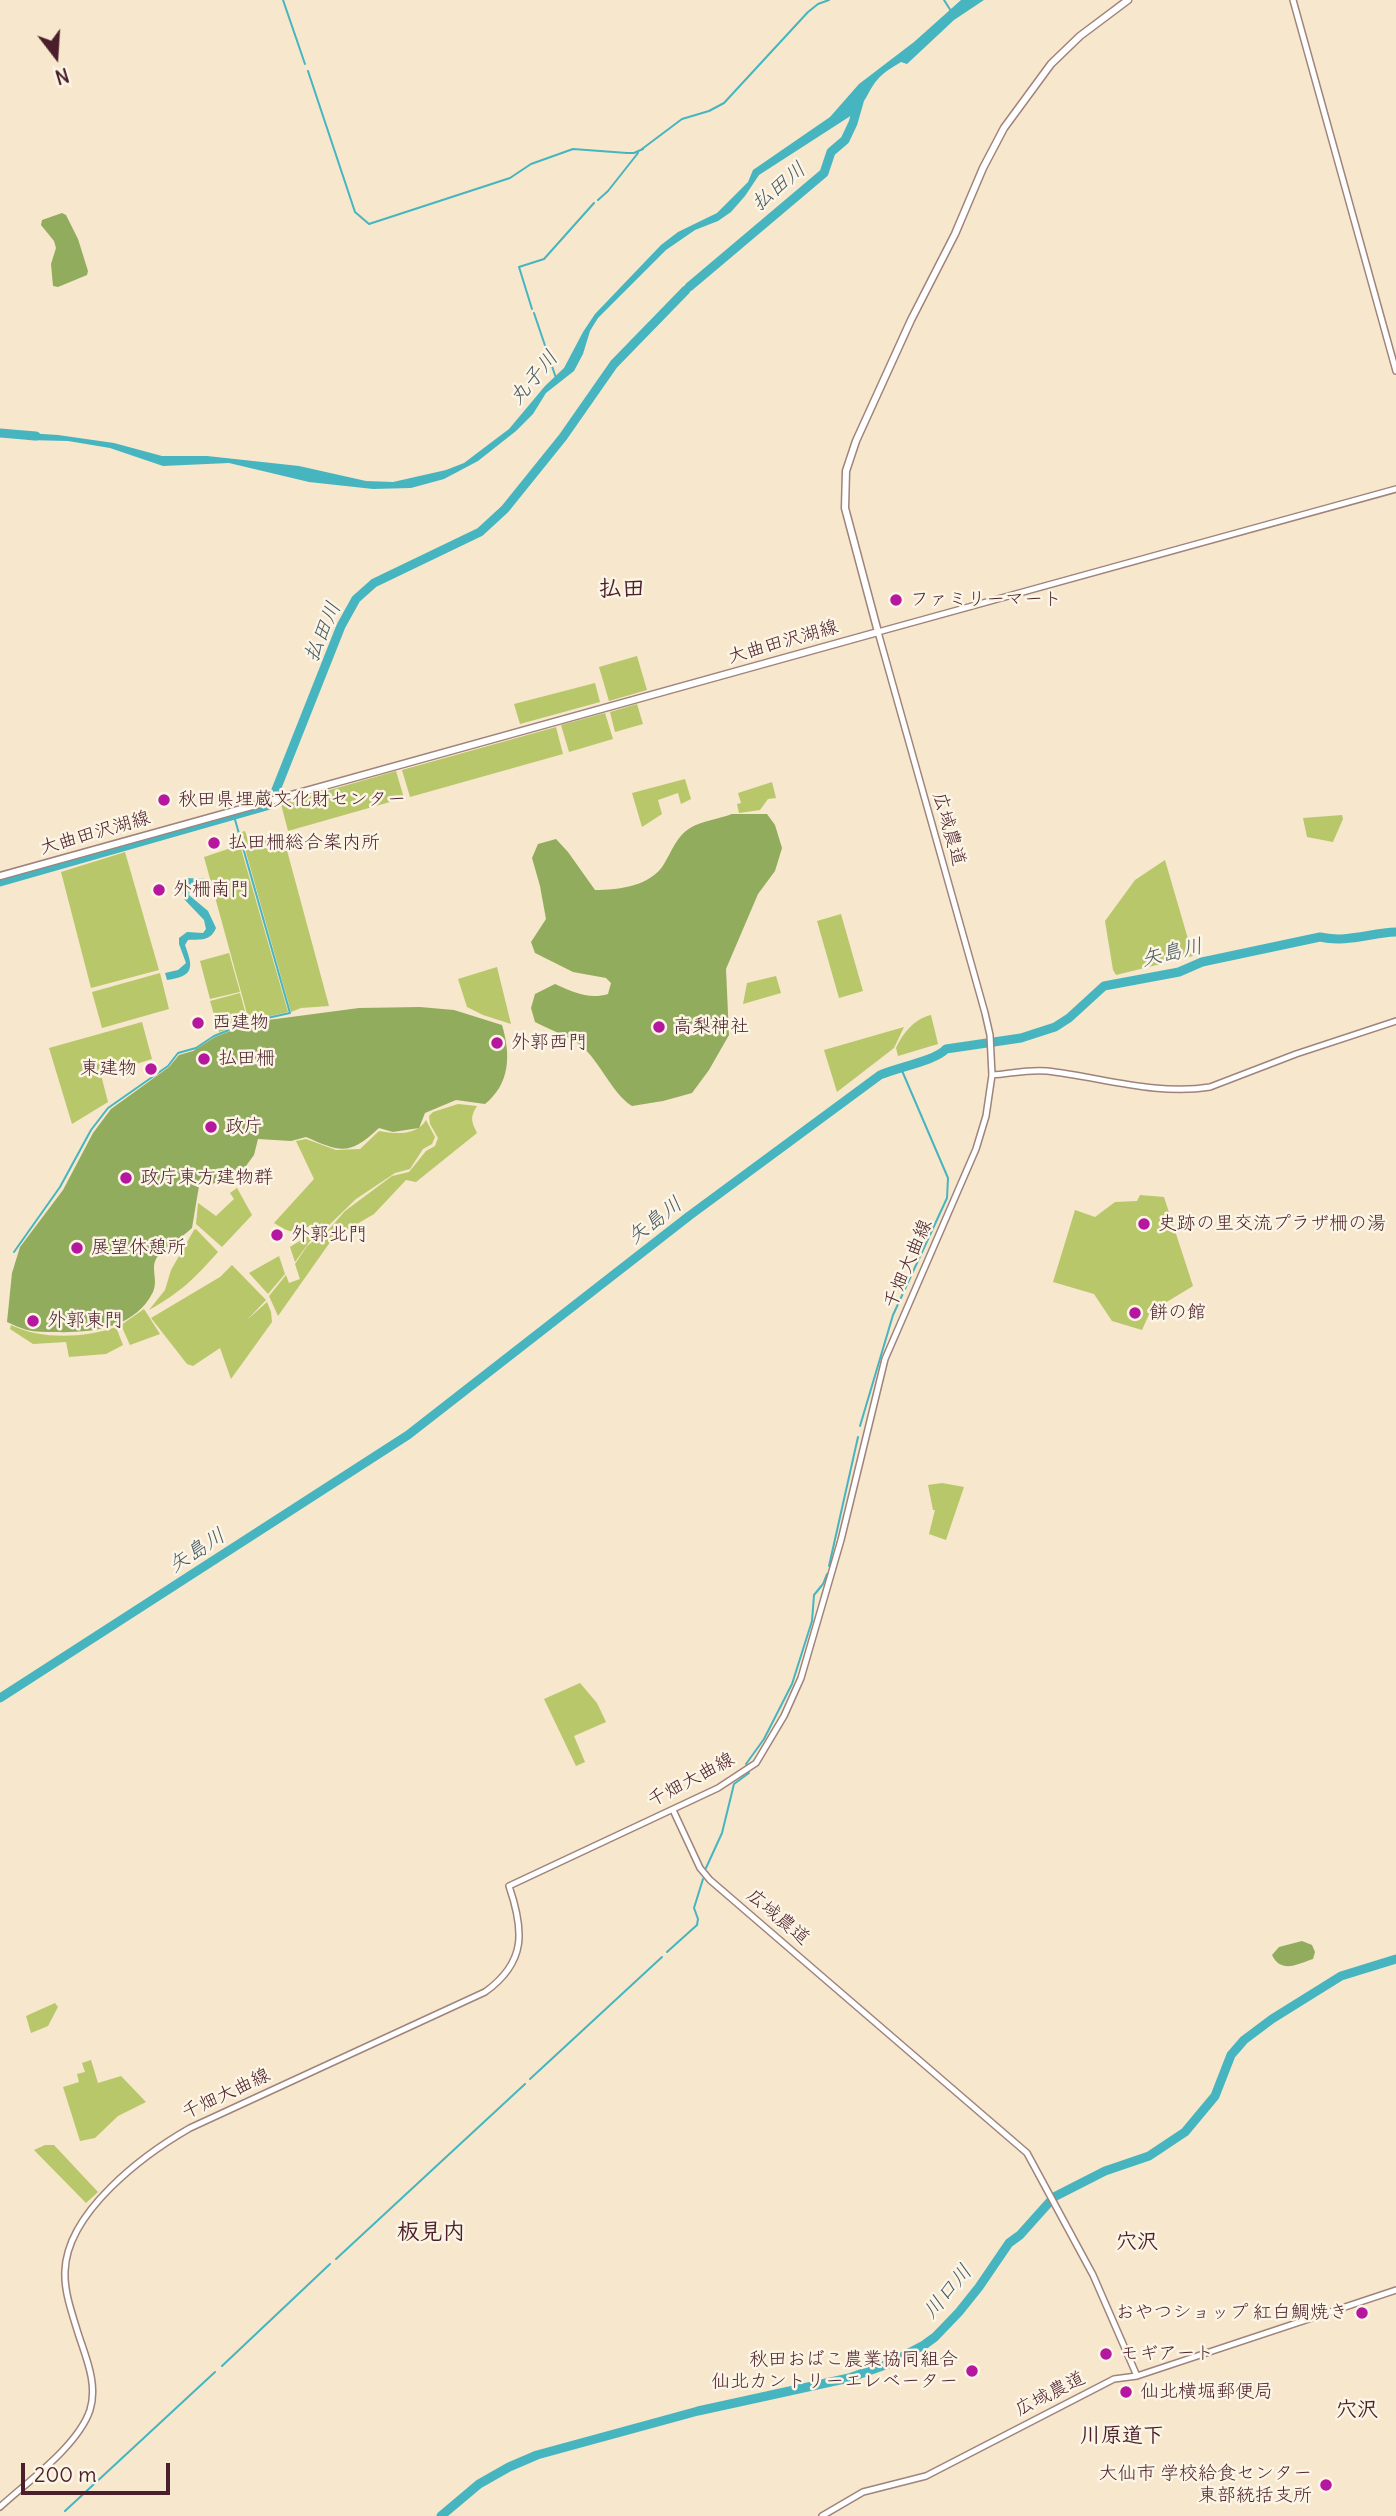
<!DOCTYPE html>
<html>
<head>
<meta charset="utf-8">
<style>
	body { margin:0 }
	#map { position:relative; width:1396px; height:2516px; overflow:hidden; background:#f6e7cd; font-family:Delius,sans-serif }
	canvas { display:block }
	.north { position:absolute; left:21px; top:21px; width:70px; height:70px; -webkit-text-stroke:5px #fcf5e5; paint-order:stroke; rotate:163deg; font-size:19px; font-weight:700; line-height:28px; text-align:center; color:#4a1f2b }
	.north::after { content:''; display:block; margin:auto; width:24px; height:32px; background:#4a1f2b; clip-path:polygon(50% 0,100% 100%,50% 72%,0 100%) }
	.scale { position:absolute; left:21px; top:2463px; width:149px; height:32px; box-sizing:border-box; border:4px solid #4a1f2b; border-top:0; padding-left:9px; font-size:21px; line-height:24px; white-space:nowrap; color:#4a1f2b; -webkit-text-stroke:5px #fcf5e5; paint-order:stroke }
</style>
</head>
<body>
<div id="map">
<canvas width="1396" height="2516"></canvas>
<div class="north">N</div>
<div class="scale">200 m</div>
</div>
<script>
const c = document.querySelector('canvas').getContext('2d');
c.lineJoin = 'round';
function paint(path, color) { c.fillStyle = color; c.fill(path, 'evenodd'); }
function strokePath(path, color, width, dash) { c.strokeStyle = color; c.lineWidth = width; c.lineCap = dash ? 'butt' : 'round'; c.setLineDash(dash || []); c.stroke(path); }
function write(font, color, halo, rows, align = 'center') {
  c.font = font + ' Delius,"Klee One",sans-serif'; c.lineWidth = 5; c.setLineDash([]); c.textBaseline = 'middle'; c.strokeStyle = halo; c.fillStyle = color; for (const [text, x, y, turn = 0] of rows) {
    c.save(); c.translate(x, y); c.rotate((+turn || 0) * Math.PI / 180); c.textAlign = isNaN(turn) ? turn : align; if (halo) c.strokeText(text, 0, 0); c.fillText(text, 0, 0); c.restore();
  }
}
const green = new Path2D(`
	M637 656 647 690 609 701 599 667Z
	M595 683 600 702 520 724 514 704Z
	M637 704 643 724 615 732 610 712Z
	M605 713 613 739 569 752 561 725Z
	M556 727 563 754 410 797 402 770Z
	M396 771 404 798 288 831 281 804Z
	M685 779 691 799 681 804 678 793 658 800 662 814 642 827 632 793Z
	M772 782 776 798 768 799 760 810 739 813 737 804 741 803 738 793Z
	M1342 815 1343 819 1333 842 1307 837 1303 818Z
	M245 831 248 840 282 832 329 1006 301 1008 291 1012 244 845 246 844 242 832Z
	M240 845 288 1012 249 1021 204 857Z
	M125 852 159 970 91 988 61 872Z
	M1165 860 1193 956 1116 975 1113 970 1105 921 1135 880Z
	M841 914 863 991 839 998 817 921Z
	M229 953 240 992 210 999 200 961Z
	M497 967 511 1024 483 1015 467 1007 458 979Z
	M160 973 169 1009 102 1028 92 992Z
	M776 976 781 993 743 1004 747 983Z
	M240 993 248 1022 219 1032 210 1001Z
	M931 1015 938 1044 898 1056 896 1048C903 1033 914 1019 931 1015Z
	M142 1022 152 1059 101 1075 108 1102 72 1124 49 1048Z
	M904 1027 894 1048 837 1092 824 1050Z
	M458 1104 477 1106C470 1117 471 1121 477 1133L416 1182 406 1180 374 1214 333 1238 278 1316 269 1296 286 1275 289 1283 300 1279 295 1264 307 1246 331 1227 345 1211 392 1176 409 1172 426 1151 435 1146 438 1138 430 1124 429 1116 433 1112Z
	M426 1120 435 1137 432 1144 423 1149 410 1169 395 1173 356 1199 326 1228 323 1226 324 1229 310 1241 295 1262 290 1247 322 1227 318 1228 315 1224C293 1232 295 1236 274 1223L314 1179 296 1141 306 1139 336 1150 360 1149 379 1131C395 1134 417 1136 426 1120Z
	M237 1188 252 1215 222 1247 196 1224 198 1203 216 1216 234 1199 230 1193Z
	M1140 1195 1164 1197 1193 1286 1150 1312 1142 1330 1112 1321 1094 1294 1053 1282 1075 1210 1095 1217 1115 1202 1137 1201Z
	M196 1229 218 1252C194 1279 181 1292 149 1310L165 1290 171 1270 194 1230Z
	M279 1256 285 1274 268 1294 249 1273Z
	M232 1265 266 1300 247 1320 267 1302 271 1312 272 1322 231 1379 220 1348 193 1366 187 1364 151 1318 220 1277Z
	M144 1309 160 1334 130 1345 121 1325Z
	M11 1325C41 1340 85 1338 116 1327L123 1345 106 1354 69 1357 66 1342 33 1344 10 1329Z
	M942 1483 964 1487 946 1540 929 1534 935 1510H933L928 1485Z
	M580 1683 597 1703 606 1722 574 1736 585 1762 576 1766 544 1699Z
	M55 2003 58 2007 48 2026 31 2033 26 2016Z
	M91 2060 98 2083 121 2076 146 2102 118 2116 95 2138 80 2141 63 2087 79 2082 77 2074 85 2072 82 2063Z
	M45 2145H54L98 2192 86 2203 34 2150Z`);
const forest = new Path2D(`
	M62 213 66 215 78 239 88 271 87 275 58 287 53 286 51 264 56 248 54 241 41 225 42 220Z
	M732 814H767L775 825 782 848 775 871 758 894 726 969 729 1035 709 1070 692 1093 663 1101 632 1106C610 1092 599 1057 576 1042 565 1035 548 1029 535 1022L531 1008 535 994 555 984C573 992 589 1000 608 994L611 983 606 978 573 972 535 953 531 942 546 919 540 886 532 858 538 844 556 839 568 852 595 890C619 890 651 886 664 864 672 851 676 837 690 828 702 821 719 819 732 814Z
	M420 1007 454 1010 502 1025C511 1055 510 1084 485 1104L456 1100 425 1113 419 1128 393 1132 379 1128C350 1155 342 1153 306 1137L291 1141 258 1139 254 1155 243 1170 223 1184 206 1183 199 1186 192 1228C182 1238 167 1245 158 1256 149 1267 159 1279 153 1292 135 1329 90 1333 54 1332 45 1332 36 1332 27 1330 20 1328 14 1325 7 1322L12 1273 20 1247 63 1190 93 1133 111 1109 169 1067 179 1055 193 1051 215 1037 253 1022 359 1008Z
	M1302 1941 1312 1945 1315 1952 1313 1959C1298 1964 1281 1974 1272 1955L1279 1947Z`);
const water = new Path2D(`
	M961 0H984L954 20 907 64 901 62C895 66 887 70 882 75 868 87 868 102 852 115L759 175 745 196 731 212 718 221 695 230 666 250 598 318 590 331 583 354 574 371 546 393 533 414 516 431 478 461 444 479 411 488 373 489 309 482 229 463 163 466 110 448 68 441 27 440V433L58 435 114 443 162 456H207L299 466 366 481 393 482 446 470 464 463 509 429 545 386 564 368 583 332 595 314 661 245 678 232 717 213 748 182 753 170 830 117 859 84 914 42Z
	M186 878 206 879 209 891 195 886 190 887 189 895 208 911 216 928C210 942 200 939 188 940L185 945C193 967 195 976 167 980L165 973 178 970 186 963 179 944V938L187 932 203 933 206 929 204 920 184 899 180 886Z`);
const stream = new Path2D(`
	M283 0 305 64
	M944 0 951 11
	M308 71 355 212 369 224 510 178 531 164 573 149 627 153H634L643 149
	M642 149 682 119 709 111 724 103 808 12 818 4 829 0
	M598 200 608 191 638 153
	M532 309 519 267 544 259 594 203
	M534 313 556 378
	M14 1252 60 1187 91 1130 108 1108 168 1066 178 1053 196 1048 214 1036 249 1022 290 1013 234 816
	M860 1426 893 1315 947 1198 948 1178 900 1066
	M829 1566 858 1437
	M746 1764 764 1739 792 1684 812 1621 814 1595 823 1584 827 1574
	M706 1868 722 1833 734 1784 749 1773
	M667 1952 697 1925 698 1919 694 1908 703 1879
	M530 2079 662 1957
	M336 2259 525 2084
	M222 2366 330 2264
	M65 2511 215 2372`);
const river = new Path2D(`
	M689 287 824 173 831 152 845 140 853 123 859 102
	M0 433 36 436
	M0 882 270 805 341 626 356 599 374 583 480 532 505 509 563 437 614 364 686 290
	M0 1698 408 1435 689 1216 880 1075C898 1067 935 1061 946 1049L1021 1038 1055 1027 1069 1018 1104 986 1179 972 1202 962 1320 937C1346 943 1370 933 1396 932
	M441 2516 479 2484 509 2467 537 2455 698 2411 849 2378 888 2364 924 2345 935 2337 959 2312 979 2287 1009 2243 1020 2235 1054 2197 1105 2171 1149 2156 1185 2132 1215 2096 1231 2055 1244 2040 1272 2019 1341 1976 1396 1959`);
const tertiary = new Path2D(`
	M1293 0 1396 371
	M992 1075 990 1035 985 1013 878 632 1396 489
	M673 1810 700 1868 710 1880 1027 2153 1093 2275 1137 2376 1114 2379 926 2476 863 2492 822 2516
	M1137 2376 1396 2290`);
const secondary = new Path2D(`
	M0 2507C27 2482 78 2446 90 2410 98 2384 86 2358 78 2333 72 2313 64 2292 65 2271 67 2212 143 2155 190 2128L485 1992C527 1962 524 1930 509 1886L718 1788 756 1763 784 1716 801 1678 841 1540 885 1359 976 1149 986 1116 992 1075C1010 1074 1028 1069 1047 1071 1100 1077 1157 1096 1210 1087L1296 1054 1396 1021`);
const primary = new Path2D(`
	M0 876 878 632 845 508 846 471 856 441 911 320 955 234 983 168 1004 128 1051 64 1080 36 1128 0`);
const markers = [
	[896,600,7,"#b5179e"],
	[164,800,7,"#b5179e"],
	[214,843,7,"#b5179e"],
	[159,890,7,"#b5179e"],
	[198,1023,7,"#b5179e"],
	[659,1027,7,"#b5179e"],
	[497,1043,7,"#b5179e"],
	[204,1059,7,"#b5179e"],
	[151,1069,7,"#b5179e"],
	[211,1127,7,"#b5179e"],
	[126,1178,7,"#b5179e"],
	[1144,1224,7,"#b5179e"],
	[277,1235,7,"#b5179e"],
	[77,1248,7,"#b5179e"],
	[1135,1313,7,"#b5179e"],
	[33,1321,7,"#b5179e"],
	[1362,2313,7,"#b5179e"],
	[1106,2354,7,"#b5179e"],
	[972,2371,7,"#b5179e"],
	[1126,2392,7,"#b5179e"],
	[1326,2485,7,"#b5179e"]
];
const poiNames = [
	["ファミリーマート",910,600],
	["秋田県埋蔵文化財センター",178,800],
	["払田柵総合案内所",228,843],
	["外柵南門",173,890],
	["西建物",212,1023],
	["高梨神社",673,1027],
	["外郭西門",511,1043],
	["払田柵",218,1059],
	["東建物",137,1069,"right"],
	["政庁",225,1127],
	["政庁東方建物群",140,1178],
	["史跡の里交流プラザ柵の湯",1158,1224],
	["外郭北門",291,1235],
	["展望休憩所",91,1248],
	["餅の館",1149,1313],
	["外郭東門",47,1321],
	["おやつショップ 紅白鯛焼き",1348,2313,"right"],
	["モギアート",1120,2354],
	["秋田おばこ農業協同組合",958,2360,"right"],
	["仙北カントリーエレベーター",958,2382,"right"],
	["仙北横堀郵便局",1140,2392],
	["大仙市 学校給食センター",1312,2474,"right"],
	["東部統括支所",1312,2496,"right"]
];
const streetNames = [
	["大曲田沢湖線",783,642,-16],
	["広域農道",949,829,74],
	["大曲田沢湖線",95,833,-16],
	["千畑大曲線",908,1264,-67],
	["千畑大曲線",691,1780,-28],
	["広域農道",778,1917,40],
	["千畑大曲線",226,2094,-25],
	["広域農道",1050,2394,-27]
];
const waterNames = [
	["払田川",779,187,-40],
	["丸子川",534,378,-50],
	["払田川",323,632,-67],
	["矢島川",1172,953,-13],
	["矢島川",655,1221,-38],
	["矢島川",197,1551,-33],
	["川口川",948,2292,-50]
];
const neighbourhoodNames = [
	["穴沢",1137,2242],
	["穴沢",1357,2410],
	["川原道下",1122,2436]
];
const quarterNames = [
	["払田",622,589],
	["板見内",431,2232]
];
paint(green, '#b8c769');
paint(forest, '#92ac5d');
paint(water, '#46b5bf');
strokePath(stream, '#46b5bf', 2);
strokePath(river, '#46b5bf', 9);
strokePath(tertiary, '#a0837c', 8);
strokePath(secondary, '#a0837c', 8);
strokePath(primary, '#a0837c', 9);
strokePath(tertiary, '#fff', 5);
strokePath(secondary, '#fff', 5);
strokePath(primary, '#fff', 6);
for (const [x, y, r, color] of markers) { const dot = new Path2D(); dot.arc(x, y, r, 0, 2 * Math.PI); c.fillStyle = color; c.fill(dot); strokePath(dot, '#fcf5e5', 2.5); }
write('19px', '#4a1f2b', '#fcf5e5', poiNames, 'left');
write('19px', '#4a1f2b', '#fcf5e5', streetNames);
write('italic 21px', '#485b66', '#fcf5e5', waterNames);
write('bold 21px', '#4a1f2b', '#fcf5e5', neighbourhoodNames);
write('bold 23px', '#4a1f2b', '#fcf5e5', quarterNames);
</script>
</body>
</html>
